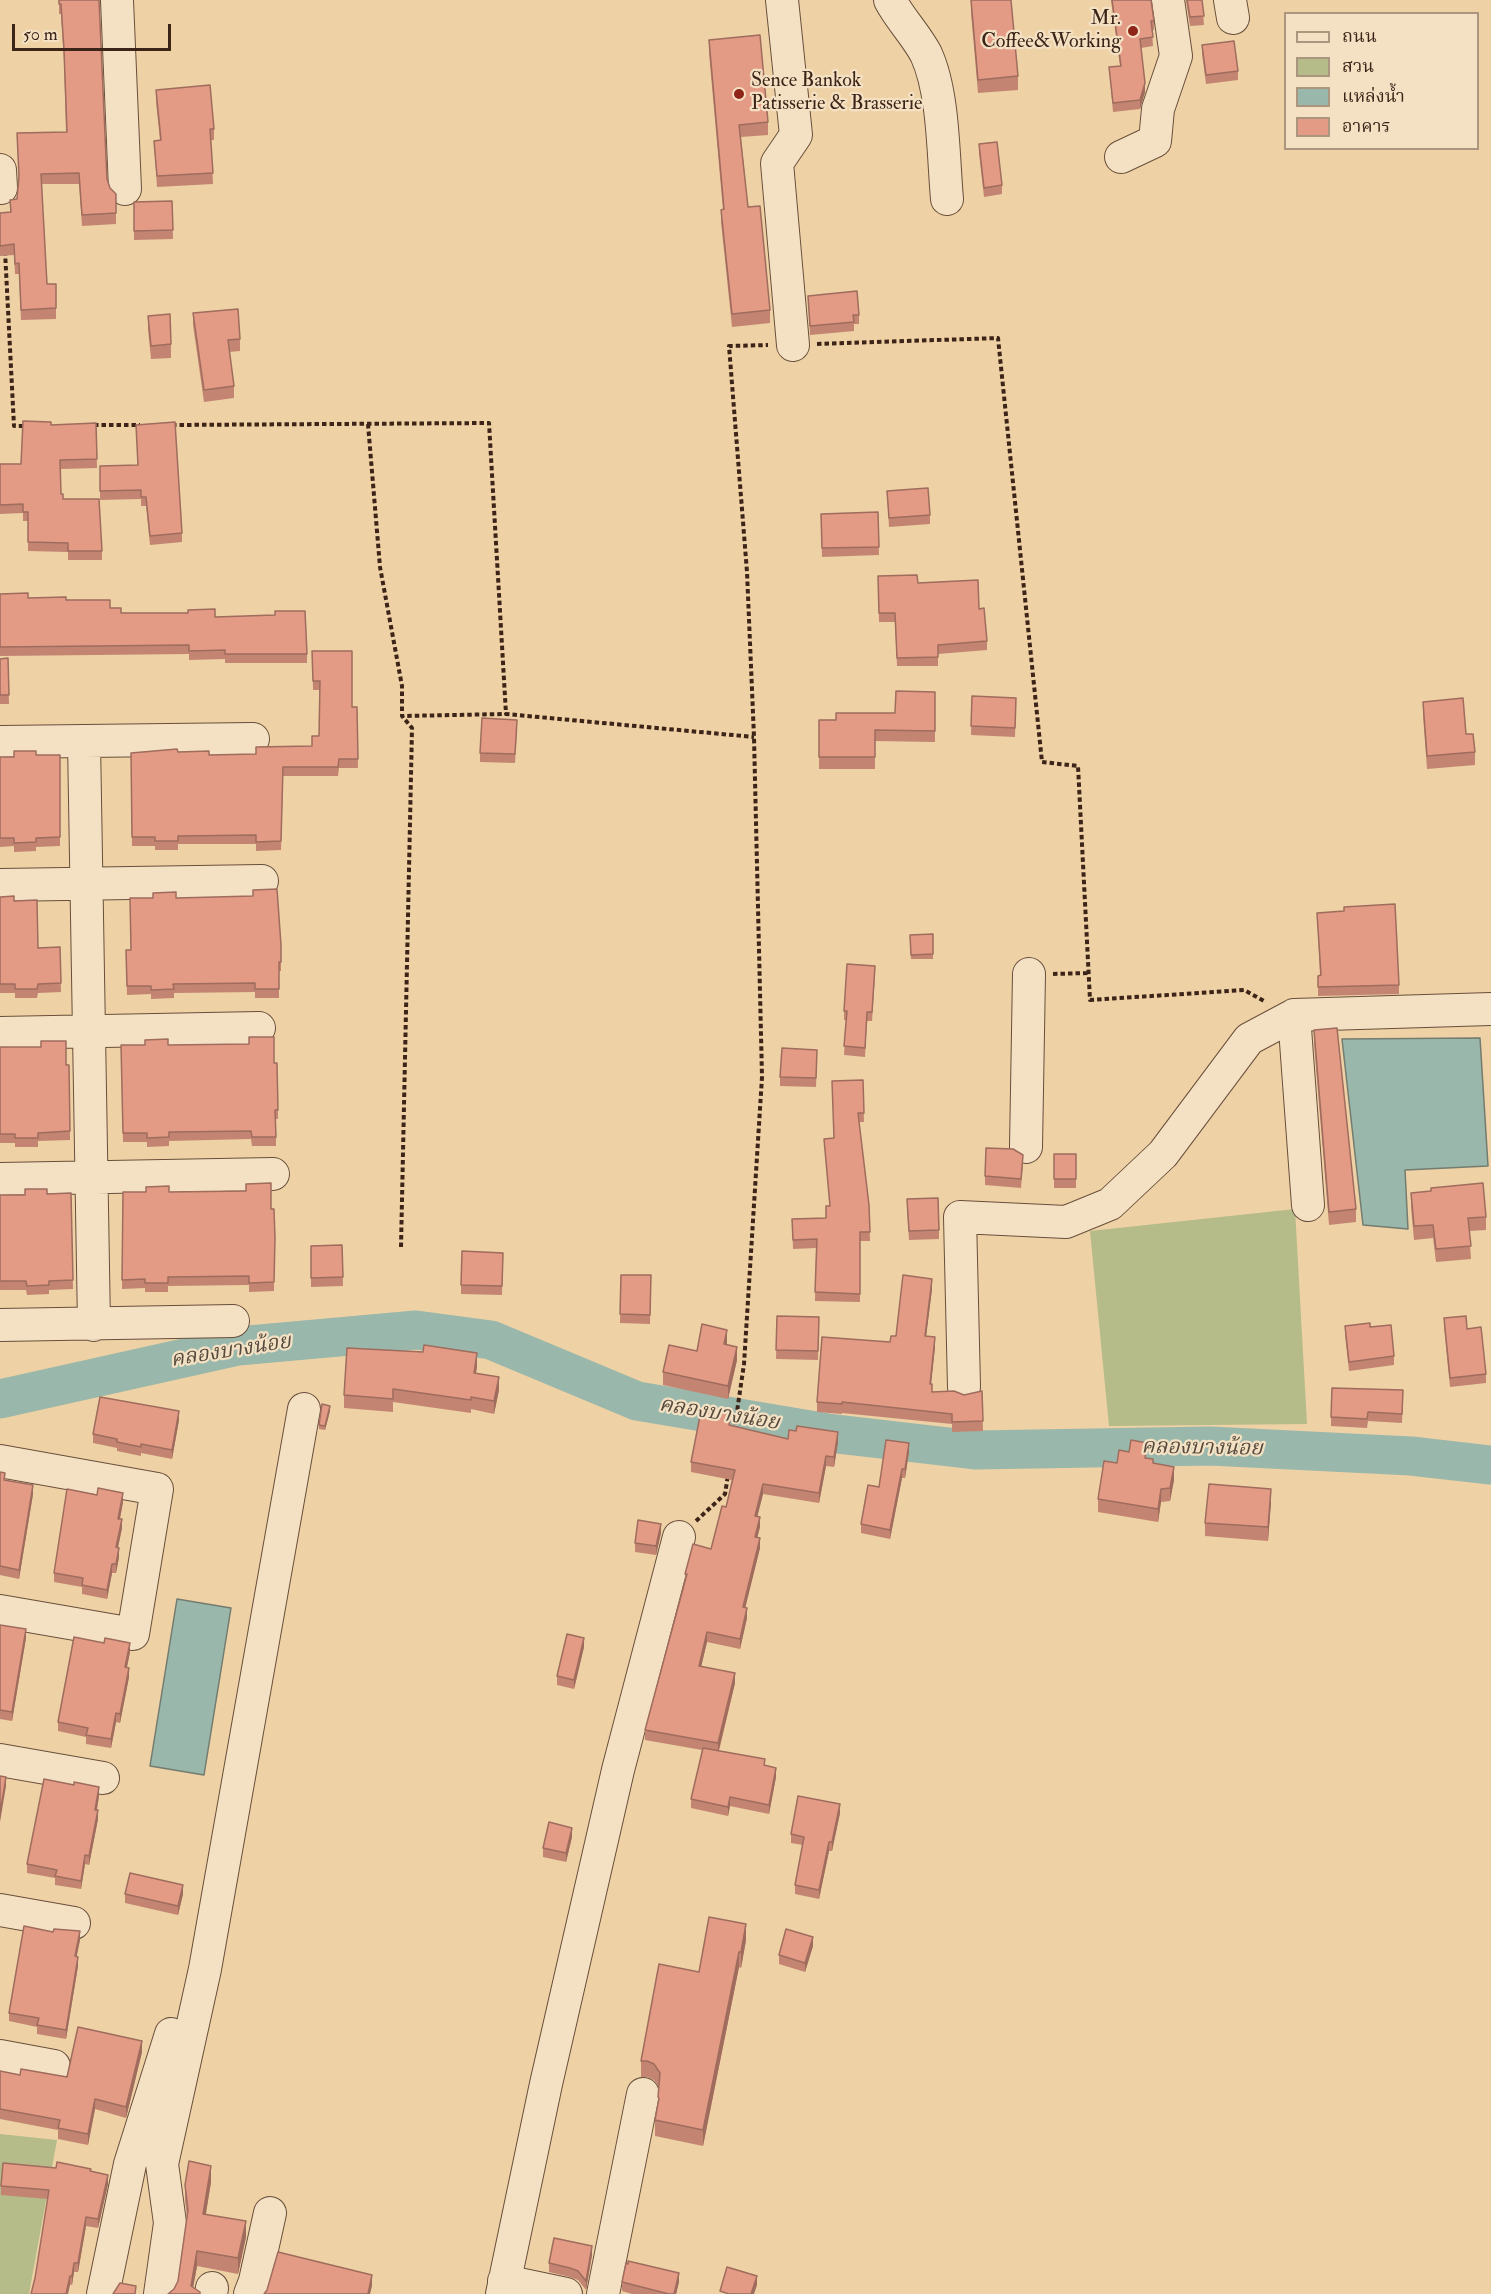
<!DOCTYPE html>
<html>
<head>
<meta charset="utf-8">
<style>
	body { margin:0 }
	#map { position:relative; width:1491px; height:2294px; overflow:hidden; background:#eed1a5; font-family:"IM FELL Double Pica","Noto Serif Thai",serif }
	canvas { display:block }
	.legend { position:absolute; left:1284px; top:12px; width:195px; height:138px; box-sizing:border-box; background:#f4e1c4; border:2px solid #ab957f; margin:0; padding:8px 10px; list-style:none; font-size:18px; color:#3d2418 }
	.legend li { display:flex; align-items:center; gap:12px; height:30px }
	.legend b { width:30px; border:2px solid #ab957f }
	.scale { position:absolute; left:12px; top:24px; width:159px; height:27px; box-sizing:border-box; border:3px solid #3d2418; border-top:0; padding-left:8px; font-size:18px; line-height:21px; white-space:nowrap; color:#3d2418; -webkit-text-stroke:4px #f4e1c4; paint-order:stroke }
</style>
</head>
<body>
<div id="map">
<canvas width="1491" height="2294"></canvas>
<ul class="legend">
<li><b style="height:8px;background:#f4e1c4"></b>ถนน</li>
<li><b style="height:16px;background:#b5bc89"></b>สวน</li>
<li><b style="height:16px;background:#99b7aa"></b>แหล่งน้ำ</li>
<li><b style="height:16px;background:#e39b85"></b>อาคาร</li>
</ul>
<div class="scale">50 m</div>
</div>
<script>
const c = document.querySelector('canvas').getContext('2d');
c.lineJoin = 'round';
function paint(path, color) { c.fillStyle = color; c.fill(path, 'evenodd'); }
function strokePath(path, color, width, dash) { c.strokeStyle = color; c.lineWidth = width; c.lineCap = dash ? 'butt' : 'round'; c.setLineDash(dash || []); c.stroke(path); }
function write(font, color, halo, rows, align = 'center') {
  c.font = font + ' "IM FELL Double Pica","Noto Serif Thai",serif'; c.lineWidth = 4.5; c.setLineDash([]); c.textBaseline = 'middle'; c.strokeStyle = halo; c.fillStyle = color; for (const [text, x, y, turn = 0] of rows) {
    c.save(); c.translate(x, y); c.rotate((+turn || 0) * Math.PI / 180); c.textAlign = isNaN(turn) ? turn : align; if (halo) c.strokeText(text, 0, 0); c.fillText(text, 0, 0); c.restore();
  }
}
const green = new Path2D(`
	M1295 1209 1307 1424 1109 1426 1090 1231Z
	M0 2134 57 2140 29 2294H0Z`);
const water = new Path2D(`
	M1480 1038 1488 1166 1405 1170 1408 1229 1363 1225 1342 1039Z
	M177 1599 231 1608 204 1775 150 1766Z`);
const river = new Path2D(`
	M0 1399 238 1346 416 1330 491 1340 637 1401 828 1433 975 1450 1210 1446 1411 1456 1491 1465`);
const path = new Path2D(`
	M5 251 14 426H26
	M817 344 998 338 1042 762 1078 766 1090 1000 1244 990 1264 1001
	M368 424 380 567 402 686V716
	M94 425H140
	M172 425 489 423 506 714 754 737
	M1053 974 1088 973
	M401 1247 412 728 402 716 506 714
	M734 1432 744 1364 762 1077 754 737 747 572 729 346 768 345
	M696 1521 725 1494 728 1475`);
const minor = new Path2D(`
	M117 0 125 189
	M782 0 796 135 777 163 793 345
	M890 0C900 19 916 35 926 54 944 93 943 155 947 199
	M1230 0 1233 18
	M1121 157 1155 141 1158 109 1176 56 1168 0
	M0 170 1 188
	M84 741 94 1325
	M0 742 253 739
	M0 885 262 881
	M1294 1015 1308 1205
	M0 1033 259 1028
	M1026 1147 1029 974
	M0 1179 273 1174
	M0 1325 233 1321
	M964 1387 960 1217 1066 1222 1110 1204 1163 1154 1249 1039 1294 1015 1491 1009
	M0 1461 157 1489 133 1634 0 1611
	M0 1760 103 1778
	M0 1910 74 1923
	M0 2056 54 2066
	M504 2281 566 2294
	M103 2294 130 2164 171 2034
	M160 2294 170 2223 162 2164 205 1969 304 1409
	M211 2294 212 2288
	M250 2294 255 2281 270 2213
	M502 2294 546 2084 618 1770 679 1537
	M603 2294 643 2094`);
const wall = new Path2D(`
	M59 0H99L107 179 110 188 116 194V224L82 226 79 184H41L47 284H56V319L21 320 19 274H15L14 255 0 256V213L10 212V200L17 199 19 180 17 133 66 132 64 60 61 14H59Z
	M971 0 1018 76V90L978 93 971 13Z
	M1111 0H1151L1154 21V30H1152L1153 46 1141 48 1145 92 1140 109 1113 112 1109 67 1120 66Z
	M1186 0H1202L1204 25 1190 26Z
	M709 40 768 122V135L741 137 748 207 770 310V323L732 327 721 222V210H723L709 53Z
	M1202 45 1238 71V80L1206 84 1202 54Z
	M156 90 214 129V140H211L213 184 157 187 154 141 160 140 156 102Z
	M979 144 1002 185V194L984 197 979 153Z
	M172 201 173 239 134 240V202Z
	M808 296 859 315V324H854V331L810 335Z
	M193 313 240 339V351L229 352 234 386V398L204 402 193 325Z
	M148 316 171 344V358L151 359 148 329Z
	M96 423 97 468 61 469V494L63 499 102 551V560H68V552L28 551V521H23V513L0 514V464H21Z
	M136 425 182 533V542L150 545 146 506H141V499L100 500V466L138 465Z
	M887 491 930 515V524L889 527Z
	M878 512 879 555 822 557 821 514Z
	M878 576 918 583 979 609 987 641V650L938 654V666H897L895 622H879Z
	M0 594 28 598 66 600 110 608 121 613 215 617 307 654V663H225V659L189 660V654L0 656Z
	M312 651 352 707H357L358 768H339L338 776H283L281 850 256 851V844H178V850H155V846H132L131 753 178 752 209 755 256 754 312 746 319 736 320 690H313Z
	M8 658 9 704H0V659Z
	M935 692V742L875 741V769H819V720H836L895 713Z
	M972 696 1016 698 1015 737 971 735Z
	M1423 702 1466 734 1475 752V765L1427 769 1423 715Z
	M517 728 515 763 480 762V753Z
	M36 755H60V846L36 847V851L14 852V846L0 847V757Z
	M0 897 14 901 38 948 60 947 61 992 38 993 37 998H15V993H0Z
	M176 898 281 962V971H279V998H255V992L174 993V998L151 999V994L127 995 126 950H131Z
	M1317 913 1399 985V994L1318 996V976L1320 975Z
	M933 934V959H911L910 935Z
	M875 975 872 1021H867L865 1057 844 1055 846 1020H844V1011Z
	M1314 1030 1356 1209V1222L1329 1225 1314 1043Z
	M121 1045H168L274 1063 278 1110V1119H276V1146H252L251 1139 169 1141V1146L147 1147V1142H123Z
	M0 1047 69 1065 70 1140 38 1141V1147H15V1143H0Z
	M817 1059 816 1087 780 1086V1077Z
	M863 1080 864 1122H859L869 1205 870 1241H860V1302L815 1301 816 1248 793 1249 792 1219 826 1218 830 1206 824 1139 834 1138Z
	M1054 1154H1076V1188H1054Z
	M1023 1164 1021 1188 985 1185V1176Z
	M123 1192H169L274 1209V1291L249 1292V1285L168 1286V1292H145V1288L122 1289Z
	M71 1193 73 1289 49 1290V1294L27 1295 26 1290H0V1195Z
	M1411 1193 1486 1217V1230L1469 1231 1471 1259 1436 1262 1433 1238 1414 1240 1411 1207Z
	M907 1208 939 1230V1239L909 1240Z
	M342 1245 343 1286 311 1287V1246Z
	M503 1253 502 1295 461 1294V1285Z
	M621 1275H651L650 1324 620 1323Z
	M932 1289 926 1336 935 1347 931 1384 932 1392 964 1395 982 1391 983 1431 952 1432V1424L842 1413V1414L817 1412V1402L890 1342 896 1336Z
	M777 1316 819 1317 818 1360 776 1359Z
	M1444 1318 1467 1329 1486 1374V1383L1450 1387 1444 1327Z
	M1345 1326 1394 1356V1365L1349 1371 1345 1335Z
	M727 1343V1345L737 1360 728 1399 663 1385V1372L697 1351Z
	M477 1366 476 1373 499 1390 494 1414 471 1409V1413L393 1402V1412L344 1408V1395Z
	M1403 1390 1402 1423 1368 1421 1367 1428 1331 1426V1417Z
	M330 1411 325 1430 319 1429V1425Z
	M179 1420 172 1459 141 1453V1456L117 1451V1448L93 1443V1434Z
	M731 1426 788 1439 838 1442 834 1467 826 1466 819 1503 763 1494 757 1517 760 1527 757 1537 760 1548 745 1607 747 1618 740 1649 707 1642 701 1666 735 1683 719 1751 765 1766 776 1777 769 1814 730 1806 728 1816 691 1808V1799L702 1750 645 1740V1730L685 1581V1574L711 1549 726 1507 732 1480 691 1472V1462Z
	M909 1452 905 1478H902L890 1539 861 1533V1524L879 1487Z
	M1147 1458 1174 1480 1170 1501 1161 1502 1158 1522 1098 1512V1499L1117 1463Z
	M0 1472 5 1480 33 1494 19 1579 0 1575Z
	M123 1502 120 1519 122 1528 118 1548 119 1557 116 1573H112L107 1599 82 1594V1587L54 1582V1573Z
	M1271 1502 1268 1541 1205 1536V1523Z
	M661 1533 656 1555 635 1552V1543Z
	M0 1625 26 1638 12 1721 0 1719Z
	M584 1647 574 1689 557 1685V1676Z
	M130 1652 127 1667 129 1677 120 1723 116 1722 111 1748 86 1744V1737L58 1731V1722Z
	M99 1796 97 1810 98 1819 89 1865 85 1864 81 1889 55 1885V1878L27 1873V1864Z
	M840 1813 832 1851H829L819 1899 795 1894V1885L803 1845 791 1843V1834Z
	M572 1837 566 1862 543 1857V1848Z
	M125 1894H183L178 1915 125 1903Z
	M80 1940 76 1957 78 1966 66 2039 37 2034V2027L9 2021V2013Z
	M746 1940 741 1968 739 1967 703 2146 655 2136V2120L658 2106 659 2087 654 2080 647 2077H641V2061L699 1972Z
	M813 1946 805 1972 779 1964V1955Z
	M142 2052 126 2118 95 2109 88 2145 58 2139V2130L0 2119V2071L20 2075 67 2077Z
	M91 2172 108 2184 98 2228 86 2226 78 2272H74L72 2285 35 2278 48 2199 1 2195V2186Z
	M211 2182 206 2214 246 2237 238 2274 197 2266 193 2287 174 2289 178 2281 187 2216 185 2201V2185Z
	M592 2255 586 2290 578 2280 570 2277 549 2272V2263Z
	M622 2282H679L676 2294H632L622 2291Z`);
const shadedWall = new Path2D(`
	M1145 83V92L1140 109V100Z
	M932 1279V1289L925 1346V1336Z
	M727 1330V1343L724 1358V1344Z
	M935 1337V1347L930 1394V1384Z
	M737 1347V1360L728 1399V1386Z
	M477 1353V1366L474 1386V1373Z
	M499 1377V1390L494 1414V1401Z
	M330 1406V1411L325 1430V1426Z
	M179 1411V1420L172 1459V1450Z
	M838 1432V1442L834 1467V1457Z
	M909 1443V1452L905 1478V1469Z
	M826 1456V1466L819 1503V1493Z
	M1174 1467V1480L1170 1501V1488Z
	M902 1469V1478L890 1539V1530Z
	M763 1484V1494L755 1526V1516Z
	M33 1485V1494L19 1579V1570Z
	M1161 1489V1502L1158 1522V1509Z
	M1271 1489V1502L1268 1541V1527Z
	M123 1493V1502L118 1528V1519Z
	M760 1517V1527L755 1547V1537Z
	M122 1519V1528L116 1556V1547Z
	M661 1524V1533L656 1555V1546Z
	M760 1538V1548L743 1617V1607Z
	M119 1548V1557L116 1573V1564Z
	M112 1564V1573L107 1599V1590Z
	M747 1608V1618L740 1649V1639Z
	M26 1629V1638L12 1721V1712Z
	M707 1632V1642L699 1676V1666Z
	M584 1638V1647L574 1689V1680Z
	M130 1643V1652L125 1676V1667Z
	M129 1668V1677L120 1723V1714Z
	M735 1673V1683L718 1753V1743Z
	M116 1713V1722L111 1748V1739Z
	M776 1768V1777L769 1814V1805Z
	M6 1777V1786L0 1822V1813Z
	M99 1787V1796L95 1819V1810Z
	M730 1797V1806L728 1816V1807Z
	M840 1804V1813L832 1851V1842Z
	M98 1810V1819L89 1865V1856Z
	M572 1828V1837L566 1862V1853Z
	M829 1842V1851L819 1899V1890Z
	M85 1855V1864L81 1889V1881Z
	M183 1885V1894L178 1915V1906Z
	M746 1924V1940L741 1968V1952Z
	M80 1931V1940L75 1965V1956Z
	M813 1937V1946L805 1972V1963Z
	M739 1952V1967L703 2146V2130Z
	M78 1957V1966L66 2039V2030Z
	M142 2041V2052L126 2118V2107Z
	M95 2099V2109L88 2145V2134Z
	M211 2166V2182L203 2230V2214Z
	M108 2175V2184L98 2228V2219Z
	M86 2217V2226L78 2272V2263Z
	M246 2221V2237L238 2274V2258Z
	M592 2246V2255L586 2290V2281Z
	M197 2251V2266L192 2294 191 2286Z
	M74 2263V2272L72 2285V2276Z
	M679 2273V2282L676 2294H674Z
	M372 2275V2286L370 2294H368Z
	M70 2276V2285L68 2294H66Z
	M757 2276V2285L754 2294H751Z`);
const building = new Path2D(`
	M59 0H99L107 179 110 188 116 194V213L82 215 79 173 41 174 47 284H56V308L21 310 19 263 15 264 14 244 0 246V213L11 212 10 200 17 199 19 176 17 133 67 132 64 50 61 4H59Z
	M971 0H1011L1018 76 978 80Z
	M1112 0H1151L1154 21H1151L1153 37 1140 39 1145 83 1140 100 1113 103 1109 67 1121 66Z
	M1187 0H1202L1204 16 1190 17Z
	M760 35 768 122 739 125 748 207 760 206 770 310 732 314 721 210 724 209 709 40Z
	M1234 41 1238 71 1206 75 1202 45Z
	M210 85 214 129H210L213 173 157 176 154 141 161 140 156 90Z
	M997 142 1002 185 984 188 979 144Z
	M172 201 173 230 134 231V202Z
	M857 291 859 315H853L854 322 810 326 808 296Z
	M238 309 240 339 228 340 234 386 204 390 193 313Z
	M170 314 171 344 151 346 148 316Z
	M23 421 51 422V425L96 423 97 459 60 460 61 494H63V499H99L102 551H68V543L28 542V512H23V504L0 505V464H21Z
	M175 422 182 533 150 536 146 497H141V490L100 491V466L138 465 136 425Z
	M928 488 930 515 889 518 887 491Z
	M878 512 879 547 822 548 821 514Z
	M917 575 918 583 978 580 979 609 984 608 987 641 938 645V657L897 658 895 613H879L878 576Z
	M28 593V598L66 597V600H110V608H121V613H188V610L215 609V617L275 615V611H305L307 654H225V650L189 651V645L0 647V594Z
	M312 651H352V707H357L358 759H339L338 767H283L281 841 256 842V835L178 836V841H155V837H132L131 753 177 749 178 752 209 751V755L256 754V747L312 746V736H319L320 681H313Z
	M8 658 9 695H0V659Z
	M896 691 935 692V731L875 730V757H819V720H836V713H895Z
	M972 696 1016 698 1015 728 971 726Z
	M1463 698 1466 734H1473L1475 752 1427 756 1423 702Z
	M482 718 517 720 515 754 480 753Z
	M14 751H36V755H60V837L36 838V842L14 843V838H0V757H14Z
	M277 889 281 945V962H279V989H255V983L173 984 174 989 151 990V986H127L126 950H131L130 898H153V893L176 892V898L253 896V890Z
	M14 896V901L37 900 38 948 60 947 61 983 38 984 37 989H15V984H0V897Z
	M1395 904 1399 985 1318 987V976L1321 975 1317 913 1344 911V907Z
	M933 934V954L911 955 910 935Z
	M847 964 875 966 872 1012H867L865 1048 844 1046 847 1011H844Z
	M1337 1028 1356 1209 1329 1212 1314 1030Z
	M249 1037H274V1063H277L278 1110H275L276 1137H252L251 1131 169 1132V1137L147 1138V1133H123L121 1045H145V1040L168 1039V1045L249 1044Z
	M41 1041H66V1065H69L70 1131 38 1133V1138H15V1134H0V1047H41Z
	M782 1048 817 1050 816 1078 780 1077Z
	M863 1080 864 1113H858L869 1205 870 1232H860V1294L815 1292 817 1239 793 1240 792 1219 826 1218V1206H830L824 1139 834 1138 832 1081Z
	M986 1148 1013 1149 1023 1155 1021 1179 985 1176Z
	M1054 1154H1076V1179H1054Z
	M271 1183V1209H274L275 1238 274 1282 249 1283V1276L168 1277V1283H145V1279L122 1280 123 1192H146V1187L169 1186V1192L246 1191V1184Z
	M1483 1183 1486 1217 1468 1218 1471 1246 1436 1249 1433 1225 1414 1226 1411 1193 1431 1191V1188Z
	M25 1189H47V1194L71 1193 73 1280 49 1281V1285L27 1286 26 1281H0V1195H25Z
	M938 1198 939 1230 909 1231 907 1199Z
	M342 1245 343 1277 311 1278V1246Z
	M462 1251 503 1253 502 1286 461 1285Z
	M621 1275H651L650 1315 620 1314Z
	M903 1275 932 1279 925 1336 935 1337 930 1384H932V1392L954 1391 964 1395 982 1391 983 1421 952 1422V1414L842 1402V1404L817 1402 822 1337 890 1342 891 1336H896Z
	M777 1316 819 1317 818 1351 776 1350Z
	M1466 1316 1467 1329 1481 1327 1486 1374 1450 1378 1444 1318Z
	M1370 1323V1327L1391 1325 1394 1356 1349 1362 1345 1326Z
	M702 1324 727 1330 724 1344 737 1347 728 1386 663 1372 669 1345 697 1351Z
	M424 1345 477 1353 474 1373 499 1377 494 1401 471 1397V1400L393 1389V1399L344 1395 347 1348 423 1352Z
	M1332 1388 1403 1390 1402 1414 1368 1412 1367 1419 1331 1417Z
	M100 1397 179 1411 172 1450 141 1444V1447L117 1442V1439L93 1434Z
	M322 1404 330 1406 325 1426 319 1425Z
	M708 1411 731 1415 729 1425 788 1439 789 1430 796 1431 797 1426 838 1432 834 1457 826 1456 819 1493 763 1484 755 1516 760 1517 755 1537 760 1538 743 1607 747 1608 740 1639 707 1632 699 1666 735 1673 718 1743 645 1730 687 1574H685L693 1544 711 1549 722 1506 726 1507 735 1470 691 1462 700 1416 707 1417Z
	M886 1440 909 1443 905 1469H902L890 1530 861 1524 868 1485 879 1487Z
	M1131 1440 1147 1443 1145 1458 1153 1459V1463L1174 1467 1170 1488 1161 1489 1158 1509 1098 1499 1104 1461 1117 1463 1119 1450 1129 1452Z
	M0 1472 5 1473 4 1480 33 1485 19 1570 0 1566Z
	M1209 1484 1271 1489 1268 1527 1205 1523Z
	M98 1488 123 1493 118 1519H122L116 1547 119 1548 116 1564H112L107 1590 82 1585 83 1578 54 1573 67 1489 97 1495Z
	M638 1520 661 1524 656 1546 635 1543Z
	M0 1625 26 1629 12 1712 0 1710Z
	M567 1634 584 1638 574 1680 557 1676Z
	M74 1637 104 1643 105 1638 130 1643 125 1667 129 1668 120 1714 116 1713 111 1739 86 1735 88 1728 58 1722Z
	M703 1748 765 1759 764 1765 776 1768 769 1805 730 1797 728 1807 691 1799Z
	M0 1776 6 1777 0 1813Z
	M44 1779 74 1785V1782L99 1787 95 1810H98L89 1856 85 1855 81 1881 55 1876 57 1870 27 1864Z
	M798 1796 840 1804 832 1842H829L819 1890 795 1885 804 1837 791 1834Z
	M549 1822 572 1828 566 1853 543 1848Z
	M130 1873 183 1885 178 1906 125 1894Z
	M709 1917 746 1924 741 1952H739L703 2130 655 2120 659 2098 658 2097 660 2073 654 2064 647 2061H641L659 1964 699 1972Z
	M24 1926 53 1932 54 1929 80 1931 75 1956 78 1957 66 2030 37 2025 39 2018 9 2013Z
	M786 1929 813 1937 805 1963 779 1955Z
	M78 2027 142 2041 126 2107 95 2099 88 2134 58 2128 60 2120 0 2109V2071L20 2075 21 2069 67 2077Z
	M189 2161 211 2166 203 2214 246 2221 238 2258 197 2251 191 2286 200 2292V2294H168L174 2289 178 2281 188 2210 185 2185Z
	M57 2162 91 2169 90 2171 108 2175 98 2219 86 2217 78 2263H74L72 2276H70L66 2294H31L35 2278 49 2190 1 2186 3 2163 56 2168Z
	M554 2238 592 2246 586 2281 578 2271 570 2268 549 2263Z
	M278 2252 372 2275 368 2294H264L267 2290Z
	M628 2261 679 2273 674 2294H669L622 2282 626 2263 628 2264Z
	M727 2267 757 2276 751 2294H729L720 2291Z
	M120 2283 136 2286 135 2294H113Z`);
const markers = [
	[1133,31,6,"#8f2418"],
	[739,94,6,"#8f2418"]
];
const poiNames = [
	["Mr.",1121,20],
	["Coffee&Working",1121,43],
	["Sence Bankok",751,82,"left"],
	["Patisserie & Brasserie",751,105,"left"]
];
const waterNames = [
	["คลองบางน้อย",231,1352,-9],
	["คลองบางน้อย",719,1415,9],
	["คลองบางน้อย",1202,1449,1]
];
paint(green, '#b5bc89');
paint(water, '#99b7aa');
strokePath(water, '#747c70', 1.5);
strokePath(river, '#99b7aa', 39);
strokePath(minor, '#694f3b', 34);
strokePath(path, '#3d2418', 4, [4.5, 3]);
strokePath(minor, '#f4e1c4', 32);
paint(wall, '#c38572');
paint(shadedWall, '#9f6c5d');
paint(building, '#e39b85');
strokePath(building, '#9f6c5d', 1.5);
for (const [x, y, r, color] of markers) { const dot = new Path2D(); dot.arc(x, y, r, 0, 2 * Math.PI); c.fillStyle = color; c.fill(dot); strokePath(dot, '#f4e1c4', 2); }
write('20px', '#3d2418', '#f4e1c4', poiNames, 'right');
write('italic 21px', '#54493c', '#f4e1c4', waterNames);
</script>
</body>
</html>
